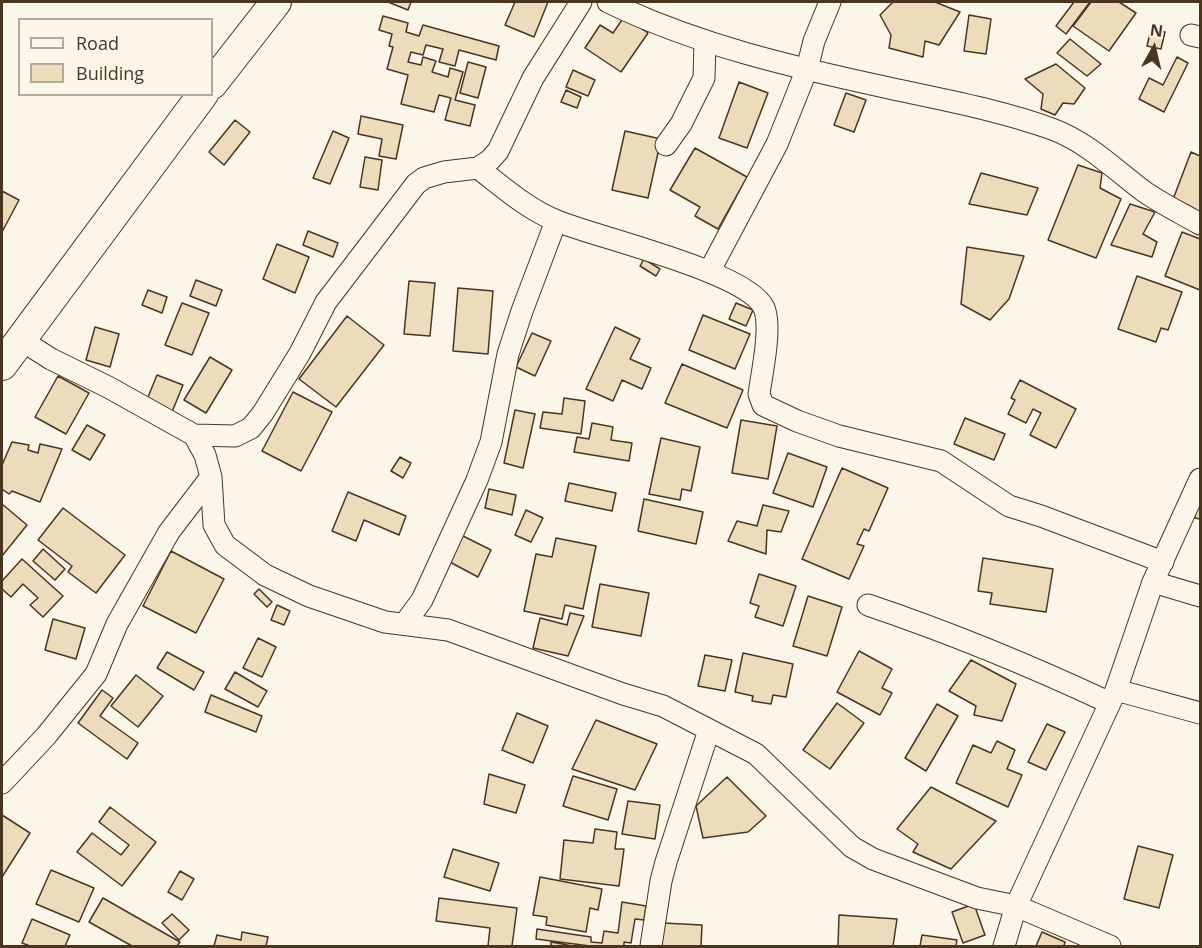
<!DOCTYPE html>
<html>
<head>
<meta charset="utf-8">
<style>
	body { margin:0 }
	#map { position:relative; width:1202px; height:948px; overflow:hidden; background:#fbf6e9; font-family:"Open Sans",sans-serif }
	canvas { display:block }
	.frame { position:absolute; inset:0; border:3px solid #4a3520; pointer-events:none }
	.legend { position:absolute; left:18px; top:18px; width:195px; height:78px; box-sizing:border-box; background:#fbf6e9; border:2px solid #b4a999; margin:0; padding:8px 10px; list-style:none; font-size:18px; color:#4a3520 }
	.legend li { display:flex; align-items:center; gap:12px; height:30px }
	.legend b { width:30px; border:2px solid #b4a999 }
	.north { position:absolute; left:1124px; top:18px; width:60px; height:60px; -webkit-text-stroke:4px #fbf6e9; paint-order:stroke; rotate:8deg; font-size:16px; font-weight:700; line-height:24px; text-align:center; color:#4a3520 }
	.north::after { content:''; display:block; margin:auto; width:21px; height:27px; background:#4a3520; clip-path:polygon(50% 0,100% 100%,50% 72%,0 100%) }
</style>
</head>
<body>
<div id="map">
<canvas width="1202" height="948"></canvas>
<div class="frame"></div>
<ul class="legend">
<li><b style="height:8px;background:#fbf6e9"></b>Road</li>
<li><b style="height:16px;background:#ecdcbc"></b>Building</li>
</ul>
<div class="north">N</div>
</div>
<script>
const c = document.querySelector('canvas').getContext('2d');
c.lineJoin = 'round';
function paint(path, color) { c.fillStyle = color; c.fill(path, 'evenodd'); }
function strokePath(path, color, width, dash) { c.strokeStyle = color; c.lineWidth = width; c.lineCap = dash ? 'butt' : 'round'; c.setLineDash(dash || []); c.stroke(path); }
const building = new Path2D(`
	M388 2H411L408 10Z
	M515 2H548L534 37 505 25Z
	M893 2H935L960 12 939 45 925 41 923 57 889 48 891 35 880 15Z
	M1074 2H1090L1066 34 1056 26Z
	M1091 2H1119L1136 13 1109 51 1073 26Z
	M969 15 991 19 986 54 964 51Z
	M383 16 408 23 406 32 419 36 423 25 499 46 496 60 459 50 455 66 439 62 443 49 426 45 423 55 411 52 408 62 421 65 423 57 436 61 432 72 448 77 450 68 463 72 455 100 475 105 470 126 445 120 451 98 439 95 434 112 401 104 408 75 387 69 393 47 389 46 392 34 379 30Z
	M624 17 648 33 621 72 585 48 600 25 613 33Z
	M1151 29 1165 32 1161 49 1147 46Z
	M1070 39 1101 64 1087 76 1057 53Z
	M1177 57 1188 63 1164 112 1139 99 1149 78 1163 85Z
	M468 62 486 67 478 98 460 93Z
	M1056 64 1085 88 1074 104 1063 103 1055 115 1041 109 1043 94 1025 79Z
	M573 70 595 80 588 96 566 87Z
	M739 82 768 93 747 148 719 138Z
	M566 90 581 97 577 108 561 102Z
	M846 93 866 100 854 132 834 125Z
	M361 116 403 125 396 159 379 156 382 139 358 134Z
	M235 120 250 132 224 165 209 152Z
	M333 131 349 138 330 184 313 178Z
	M625 131 661 139 648 198 612 190Z
	M695 148 747 177 718 229 695 216 700 207 670 190Z
	M1191 152 1200 156V213L1172 202Z
	M365 157 382 160 378 190 360 187Z
	M1078 165 1102 173 1100 188 1121 199 1096 258 1048 240Z
	M981 173 1038 188 1027 215 969 204Z
	M2 191 19 200 2 232Z
	M1130 204 1155 212 1143 234 1157 242 1152 257 1111 245Z
	M308 231 338 243 333 257 303 245Z
	M1182 232 1200 239V290L1165 276Z
	M277 244 309 257 295 293 263 279Z
	M967 247 1024 256 1009 299 990 320 961 304Z
	M644 259 660 269 656 276 640 266Z
	M1137 276 1182 292 1168 330 1161 328 1156 342 1118 329Z
	M196 280 222 290 216 306 190 296Z
	M409 281 435 283 430 336 404 334Z
	M458 288 493 291 488 354 453 351Z
	M148 290 167 297 162 313 142 305Z
	M182 303 209 313 192 355 165 345Z
	M736 303 753 310 746 326 729 319Z
	M703 315 750 334 735 369 689 350Z
	M347 316 384 345 336 407 299 379Z
	M95 327 119 334 110 367 86 360Z
	M615 327 640 339 630 359 651 368 642 389 622 380 613 401 586 389Z
	M532 333 551 341 535 376 516 367Z
	M210 357 232 370 206 413 184 400Z
	M682 364 743 390 727 428 665 403Z
	M157 375 183 385 172 412 146 402Z
	M58 376 89 393 66 434 35 417Z
	M1020 380 1076 409 1056 448 1030 435 1041 413 1033 409 1026 423 1008 414 1015 400 1011 398Z
	M293 392 332 412 301 471 262 451Z
	M564 398 585 401 581 434 540 428 543 412 562 414Z
	M515 410 535 414 523 468 504 463Z
	M965 418 1005 434 994 460 954 444Z
	M741 420 777 426 768 479 732 473Z
	M592 423 613 427 611 440 632 443 629 461 574 452 577 437 589 439Z
	M87 425 105 435 90 460 72 450Z
	M661 438 700 447 691 491 682 489 680 500 649 494Z
	M12 442 29 445 28 450 38 453 40 444 62 449 40 502 12 491 9 494 2 489V465Z
	M788 453 827 467 813 507 773 493Z
	M400 457 411 463 403 478 391 471Z
	M842 468 888 488 869 531 864 529 857 544 864 546 849 579 802 559Z
	M569 483 616 493 612 511 565 501Z
	M489 489 516 495 512 515 485 508Z
	M348 492 406 516 399 535 364 520 356 541 332 531Z
	M644 499 703 512 696 544 638 531Z
	M1197 502H1200V519L1195 518Z
	M2 504 27 525 2 556Z
	M763 505 789 511 781 532 767 530 766 554 728 541 737 521 757 526Z
	M63 508 125 555 96 593 68 572 72 566 38 540Z
	M526 510 543 518 531 542 515 535Z
	M459 534 491 550 478 577 446 560Z
	M556 538 596 546 583 609 565 605 562 619 524 611 536 554 552 557Z
	M43 549 65 569 55 580 33 561Z
	M171 551 224 579 196 633 143 606Z
	M983 558 1053 569 1046 612 990 604 992 593 978 591Z
	M22 559 63 596 43 617 30 605 38 598 23 584 11 597 2 589V581Z
	M759 574 796 586 783 626 755 617 759 606 750 603Z
	M600 584 649 593 641 636 592 627Z
	M259 589 272 602 267 607 254 594Z
	M808 596 842 607 827 656 793 646Z
	M277 605 290 611 284 625 271 620Z
	M570 613 584 616 568 656 533 648 540 618 567 625Z
	M53 619 85 628 76 659 45 650Z
	M258 638 276 647 262 677 243 668Z
	M859 651 892 669 882 688 892 693 880 715 837 692Z
	M167 652 204 672 194 690 157 668Z
	M743 653 793 664 786 697 773 695 771 704 752 701 753 696 735 692Z
	M705 655 732 660 725 691 698 686Z
	M971 660 1016 684 1002 721 974 715 976 706 949 691Z
	M235 672 267 691 258 707 225 689Z
	M136 675 163 696 138 727 111 706Z
	M102 690 113 698 100 716 138 743 127 759 78 723Z
	M211 695 262 716 256 732 205 712Z
	M837 703 864 723 830 769 803 750Z
	M937 704 958 716 926 771 905 758Z
	M517 713 548 726 533 763 502 750Z
	M596 720 657 744 635 790 572 769Z
	M1047 724 1065 732 1046 770 1028 762Z
	M997 741 1015 750 1007 769 1022 775 1008 807 956 783 973 745 991 753Z
	M489 774 525 785 516 813 484 804Z
	M573 776 617 789 608 820 563 806Z
	M727 777 766 816 748 832 703 838 696 806Z
	M931 787 996 821 951 869 913 852 918 844 897 829Z
	M628 801 660 805 655 839 622 834Z
	M110 807 156 842 122 886 77 852 92 833 121 855 129 845 99 822Z
	M2 815 30 833 2 877Z
	M595 829 617 832 615 849H624L619 886 560 879 564 840 593 843Z
	M1138 846 1173 855 1159 908 1124 899Z
	M453 849 499 863 490 891 444 877Z
	M51 870 94 888 79 922 36 904Z
	M180 871 194 879 182 900 168 892Z
	M540 877 602 889 598 910 590 908 586 932 546 925 547 917 533 915Z
	M103 898 180 942 177 946H132L89 922Z
	M439 898 517 908 512 946H488L490 928 436 921Z
	M622 902 646 906 644 920 635 919 631 943 624 942V946H590L536 939 537 929 591 937V942L602 943 604 931 618 933Z
	M974 904 985 935 963 943 952 912Z
	M172 914 189 930 179 940 162 923Z
	M839 915 897 919 893 946H838Z
	M32 919 70 935 65 946H30L22 943Z
	M663 923 702 925 701 946H662Z
	M242 932 268 937 266 946H214L217 935 241 940Z
	M1042 932 1065 942 1064 946H1036Z
	M922 935 957 940 956 946H920Z
	M551 942 573 946H551Z`);
const street = new Path2D(`
	M608 2C697 45 792 67 889 88 943 100 1000 110 1052 129 1087 142 1113 168 1142 190 1160 203 1181 213 1200 224
	M1191 35 1200 37
	M666 145 681 124 704 78 705 42
	M478 168C503 187 527 209 557 221 598 238 748 272 764 308 772 327 762 372 759 394L763 405 797 421 839 436 941 461 1009 506 1041 516 1163 562
	M710 270 777 144 807 69 814 41 830 2
	M21 340 51 359 108 387 194 435 235 436 251 428 263 413 300 353 326 302 416 184 424 178 444 172 478 168 490 160 498 151 533 78 581 2
	M194 435 205 455 211 477 214 525 225 545 265 575 309 596 385 622 448 630 623 694 663 706 756 754 852 847 873 859 977 898 1016 906 1110 946
	M1153 582 1200 596
	M868 605C951 633 1031 666 1110 703
	M405 623 422 600 477 480 491 442 508 354 522 311 556 221
	M1116 690 1200 713
	M2 783 46 736 96 674 117 624 169 532 211 477
	M651 946 661 881 666 862 709 730
	M1004 946 1016 906 1116 690 1153 582 1200 479`);
const secondary = new Path2D(`
	M212 84 276 2
	M2 365 203 94`);
paint(building, '#ecdcbc');
strokePath(building, '#4a3520', 1.5);
strokePath(street, '#4a3520', 23);
strokePath(secondary, '#4a3520', 32);
strokePath(street, '#fbf6e9', 21);
strokePath(secondary, '#fbf6e9', 30);
</script>
</body>
</html>
